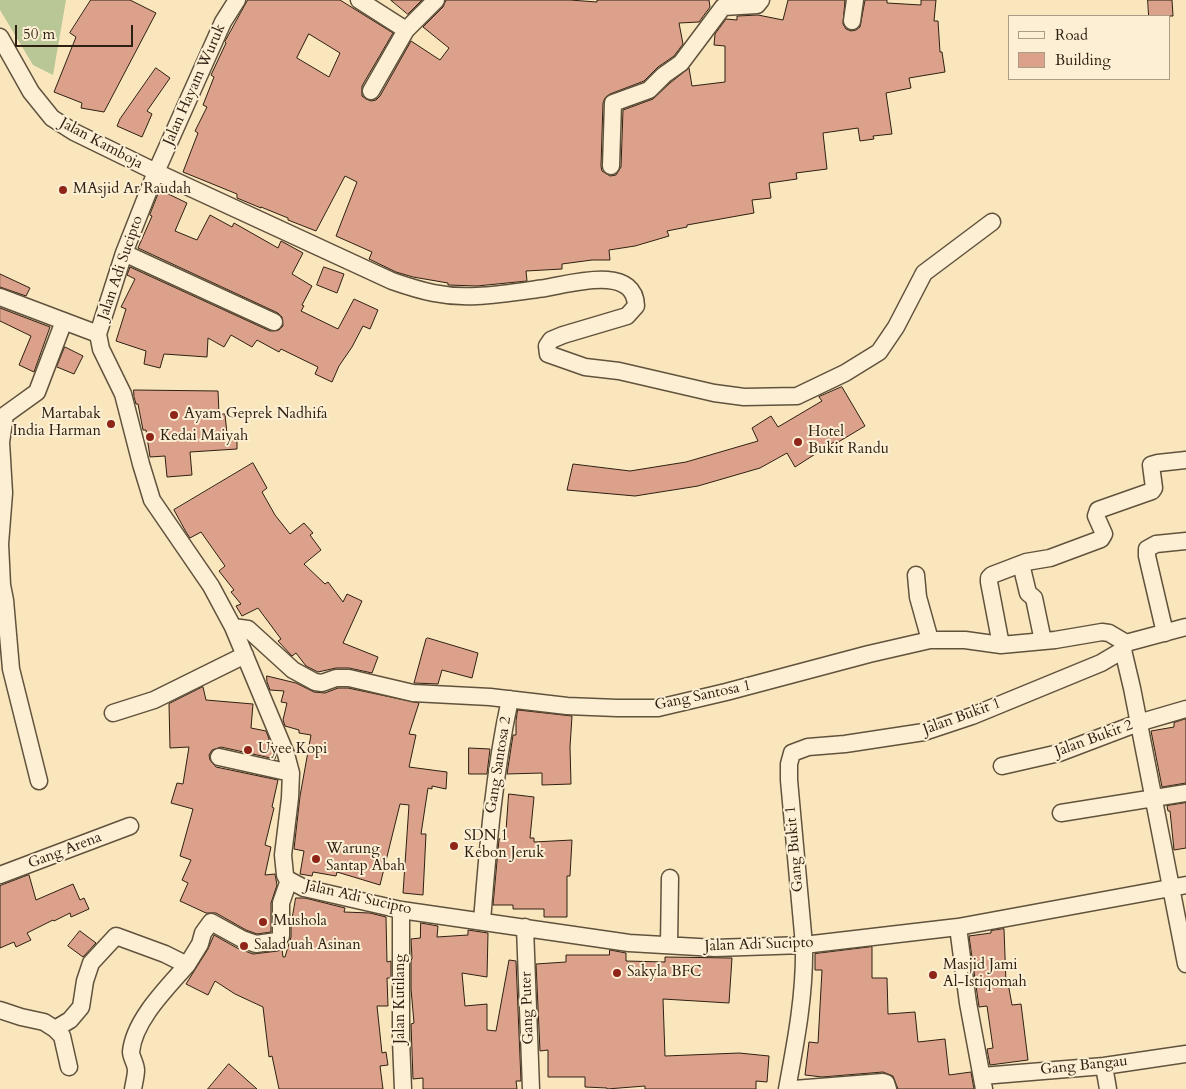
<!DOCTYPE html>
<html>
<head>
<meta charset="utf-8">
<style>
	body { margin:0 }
	#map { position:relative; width:1186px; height:1089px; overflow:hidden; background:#fae6bd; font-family:Cardo,serif }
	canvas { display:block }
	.legend { position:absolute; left:1008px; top:15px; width:162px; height:65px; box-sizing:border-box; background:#fcefd4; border:1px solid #aa9c86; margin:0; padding:6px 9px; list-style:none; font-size:15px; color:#2e2012 }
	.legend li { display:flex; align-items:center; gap:10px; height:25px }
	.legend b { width:25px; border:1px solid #aa9c86 }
	.scale { position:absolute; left:15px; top:25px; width:118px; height:22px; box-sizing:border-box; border:2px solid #2e2012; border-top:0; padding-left:6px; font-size:15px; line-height:18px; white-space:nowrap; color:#2e2012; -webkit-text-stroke:4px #fcefd4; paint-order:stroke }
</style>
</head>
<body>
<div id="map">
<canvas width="1186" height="1089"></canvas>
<ul class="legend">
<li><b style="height:6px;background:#fcefd4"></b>Road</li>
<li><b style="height:14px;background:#dba18a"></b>Building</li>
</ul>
<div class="scale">50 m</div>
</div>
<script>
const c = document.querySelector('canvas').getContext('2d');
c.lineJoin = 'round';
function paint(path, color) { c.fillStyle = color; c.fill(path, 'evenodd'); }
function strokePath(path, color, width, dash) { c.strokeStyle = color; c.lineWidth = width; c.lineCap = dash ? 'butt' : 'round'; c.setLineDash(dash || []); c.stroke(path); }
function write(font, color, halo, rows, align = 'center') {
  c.font = font + ' Cardo,serif'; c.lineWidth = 4; c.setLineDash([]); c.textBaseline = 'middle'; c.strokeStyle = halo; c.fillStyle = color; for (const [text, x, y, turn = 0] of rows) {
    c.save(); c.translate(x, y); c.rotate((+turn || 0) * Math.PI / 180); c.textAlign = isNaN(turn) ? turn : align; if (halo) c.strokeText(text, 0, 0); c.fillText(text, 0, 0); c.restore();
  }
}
const green = new Path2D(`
	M0 0H66L53 75 33 65 0 10Z`);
const building = new Path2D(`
	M91 0H130L156 13 104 112 81 108 82 103 54 92 76 37 70 33Z
	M248 0H340L393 33 362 86V96L366 99 371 101 376 100 380 96 411 41 440 60 449 48 423 27 443 7 446 0H570L597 2V0H709L710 7 699 22 679 23 683 44 674 56 658 67 644 81 610 94 605 98 603 103 601 166 602 171 610 176 616 175 621 167 623 110 653 99 670 83 689 68 692 86 725 82V46L714 45 715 34 726 19 737 20V16L758 15 783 20 788 0H845L843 24 846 29 851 31 856 30 860 27 865 0H887V3L921 5V0H936L934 21H938L940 52H942L945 72 909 78 911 88 886 93 892 134 873 136 874 139 860 141 858 128 823 133 827 169 796 173 797 179 769 183 771 198 752 200 754 213 687 225V227L667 231 669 236 635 246 609 250 610 260H592L562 264V269L526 271 527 281 477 286 448 285V283L413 277 396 272 369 259 372 252 336 236 357 182 345 176 316 231 288 220V218L261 207V208L237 198V194L183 172 198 133 195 131 207 107 203 105 214 77 211 75 226 43 225 42ZM309 34 340 53 329 77 297 58Z
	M391 0H422L408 14Z
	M1148 0H1172L1173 16H1149Z
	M156 68 170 78 147 111 152 114 142 137 117 126 120 119Z
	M160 190 187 203 175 231 197 240 210 215 232 227 234 223 278 248 281 241 303 253 292 274 312 286 302 305 304 306 301 311 338 329 354 299 378 310 370 329 363 326 352 347 339 366 332 382 315 374 318 367 281 349 279 352 257 340 252 347 231 335 224 347 208 338 207 357 164 354 160 368 144 364 146 351 116 341 126 309 121 307 135 279 127 275 130 267 270 331 279 330 283 326 282 317 278 313 138 248 152 216 150 215Z
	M324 267 344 274 337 293 317 285Z
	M0 274 30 288 26 296 0 287Z
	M0 308 50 327 34 372 19 365 31 336 0 321Z
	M65 347 83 356 74 374 57 367Z
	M842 387 865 426 835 444 834 442 795 467 787 453 760 468 698 486 635 496 567 490 573 464 630 471 686 462 758 441 752 428 771 416 778 427 822 401 819 397Z
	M134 390 218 391 219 414H225L227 434H237V449L190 452 192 475 167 477 165 456 150 457 146 430H143L138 404H136L134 397Z
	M253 463 267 488 262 492 275 515 290 534 304 523 313 533 310 535 321 550 304 564 325 584 328 582 343 602 347 594 362 601 343 643 378 657 372 673 349 668H336L318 672 306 666 296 653 292 656 278 641 281 639 258 608 242 616 236 606 241 604 231 592 234 590 219 571 225 566 201 532 190 538 186 532 174 510Z
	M428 638 478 653 472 678 442 670 438 684 414 683 426 639Z
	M267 676 296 683 314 692 325 693 338 688H348L419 703 409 734 416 735 409 767 447 772 446 789 432 786V789L428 788 421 834H426L423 895 403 893 409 805 400 804 380 885 337 872 336 876 313 872 312 876 300 874 304 851 294 849 300 796 311 735 299 733V730L285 726 283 720 287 703 281 702 284 691 270 690 267 682Z
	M203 687 206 700 253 704 251 728 266 731 269 739 267 749 274 751 276 755 275 759 221 747 212 750 209 755 210 760 216 767 278 780 272 807 274 808 265 845 271 847 265 875 275 874 277 885 271 903V932L257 934 246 930 216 913H206L180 901 188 883 182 880 191 860 180 856 193 809 171 803 177 783 183 784 189 747 170 748 169 704Z
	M518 710 572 716 570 747 571 784 542 785V773L507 774 513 735H516V721Z
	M1186 719V783L1162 787 1151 731 1174 727V723Z
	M469 748 490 749 487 774H469Z
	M509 794 534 797 530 838H534V842L572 840 570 876H567V917H544V909H513V905H493L499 839H505Z
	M1186 803V848L1174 850 1170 811H1168L1167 806Z
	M29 875 36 900 73 884 80 900 84 898 89 909 71 917 70 913 54 921 53 920 27 933 31 940 16 947 14 942 0 948V886Z
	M296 898H305L345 908 344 912 370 913 386 917 387 962 391 961V978H387L388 1006H377L382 1053 386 1052 388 1065 380 1066 383 1089H279L272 1056 269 1057 263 1007 235 994 215 981 208 995 186 984 208 949 214 935 237 948 253 954 278 951 282 949 283 957H285L291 937V925Z
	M421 923 438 926 437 937 468 935V930L488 933 487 977 462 973 465 1006 487 1004V1030L496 1031 509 960 516 961 521 1081H516L517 1089H423V1078L413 1079 411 1024 414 1023 411 989V960L412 959 411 939 420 938Z
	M1004 929 1006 983H1008L1012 1005 1021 1004 1028 1060 990 1065 987 1049 993 1048 987 1006 979 1007 969 936 991 933V931Z
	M80 931 96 943 83 957 68 946Z
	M872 947V978H887L888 1014 915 1012 918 1042 945 1039 949 1075 971 1072 974 1089H898L893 1076 883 1072 822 1077 805 1075 809 1042 818 1043 822 970H815V954Z
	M610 950 626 953V961L665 962V957L732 958 729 1003 663 999 665 1056 739 1053 769 1056 767 1082 756 1081V1089H645V1086L607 1089V1088L585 1087V1077H548V1050L540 1051 536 964 566 962V955H609Z
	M229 1064 257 1089H208Z`);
const minor = new Path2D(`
	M237 0 223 22 156 172 124 253 98 334 101 349 123 394 141 464 152 500 211 586 233 627 286 754 291 773 290 798 283 855 285 875 287 879 304 888 401 910 629 943 715 948 804 945 958 927 1186 885
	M359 0 406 30 436 0
	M852 21 855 0
	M0 37 31 92 52 118 74 132 156 172 392 281C421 291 445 298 477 296 500 295 523 291 545 288 570 284 635 264 636 306L627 316 563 335 551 340 547 346 548 354 585 367 619 371 714 393 744 397 797 396 845 373 879 352 896 327 924 273 992 222
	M371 91 406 30
	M611 166 613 103 649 90 664 75 681 63 723 7 757 5 761 0
	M124 253 274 322
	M0 297 98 334
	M1021 564 1028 593 1034 598 1043 641
	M916 575 918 597 930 640
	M233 627 248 629 293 670 315 682 322 683 336 678H349L413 693 490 697 567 706 617 708H658L726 692 869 654 930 640H965L1001 645 1055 640 1102 632 1109 633 1126 643
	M1165 633 1147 556V549L1156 544 1186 541
	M1126 643 1123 650 1132 688 1186 964
	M1126 643 1186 627
	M1001 645 989 582V578L992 575 1026 562 1050 558 1101 539 1104 534 1096 516 1098 510 1152 491 1154 488 1151 465 1158 463 1186 460
	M113 713 154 700 245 655
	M219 757 291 773
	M1002 766 1059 753 1138 723 1186 709
	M39 781 11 669 5 600 2 585 0 544 4 493 1 442 5 415 37 392 64 321
	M1061 813 1186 793
	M0 875 130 826
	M401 910V1040L403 1089
	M482 921C488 846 494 773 510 699
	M525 927 531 1089
	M958 927 968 1003 984 1089
	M669 945 670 878
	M0 1010 21 1017 44 1022 55 1029 70 1020 81 1007 85 981 91 963 116 936 165 954 187 965 200 944 203 933 211 922 242 939 256 944 277 941 281 936V903L289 880
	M55 1029 62 1036 69 1067
	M1104 1066 1108 1089
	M982 1076 1104 1066 1186 1054
	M133 1089C134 1083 136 1076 136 1070 136 1064 131 1057 131 1052 134 1020 167 988 187 965
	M787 1089C796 1041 805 994 804 945L789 780V764L792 753 808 747 845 744 924 732 972 716 1101 663 1123 650
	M794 1089 883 1082 886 1083 888 1089`);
const markers = [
	[63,190,5,"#8f2418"],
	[174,415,5,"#8f2418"],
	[111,424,5,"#8f2418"],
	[150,437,5,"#8f2418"],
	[798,442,5,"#8f2418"],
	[248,750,5,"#8f2418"],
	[454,846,5,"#8f2418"],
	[316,859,5,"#8f2418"],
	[263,922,5,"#8f2418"],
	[244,946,5,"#8f2418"],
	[617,973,5,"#8f2418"],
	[933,975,5,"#8f2418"]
];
const streetNames = [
	["Jalan Hayam Wuruk",195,85,-66],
	["Jalan Kamboja",101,144,28],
	["Jalan Adi Sucipto",121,268,-71],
	["Gang Santosa 1",703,696,-12],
	["Jalan Bukit 1",962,717,-20],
	["Jalan Bukit 2",1094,739,-20],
	["Gang Santosa 2",499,765,-81],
	["Gang Bukit 1",795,849,-95],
	["Gang Arena",65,851,-21],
	["Jalan Adi Sucipto",358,898,13],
	["Jalan Adi Sucipto",759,945,-2],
	["Jalan Kutilang",401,999,-90],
	["Gang Puter",528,1008,-92],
	["Gang Bangau",1084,1066,-6]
];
const poiNames = [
	["MAsjid Ar Raudah",73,190],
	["Martabak",101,415,"right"],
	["India Harman",101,432,"right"],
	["Ayam Geprek Nadhifa",184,415],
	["Hotel",808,433],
	["Bukit Randu",808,450],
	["Kedai Maiyah",160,437],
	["Uyee Kopi",258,750],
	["SDN 1",464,837],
	["Kebon Jeruk",464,854],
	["Warung",326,850],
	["Santap Abah",326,867],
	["Mushola",273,922],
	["Salad uah Asinan",254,946],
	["Masjid Jami",943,966],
	["Al-Istiqomah",943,983],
	["Sakyla BFC",627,973]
];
paint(green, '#b9c695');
paint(building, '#dba18a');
strokePath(building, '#2e2012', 1);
strokePath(minor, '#61523d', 19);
strokePath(minor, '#fcefd4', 16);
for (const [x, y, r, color] of markers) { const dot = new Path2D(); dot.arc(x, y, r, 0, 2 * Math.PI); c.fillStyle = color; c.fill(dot); strokePath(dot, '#fcefd4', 2); }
write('15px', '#2e2012', '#fcefd4', streetNames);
write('15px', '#2e2012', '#fcefd4', poiNames, 'left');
</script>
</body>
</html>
